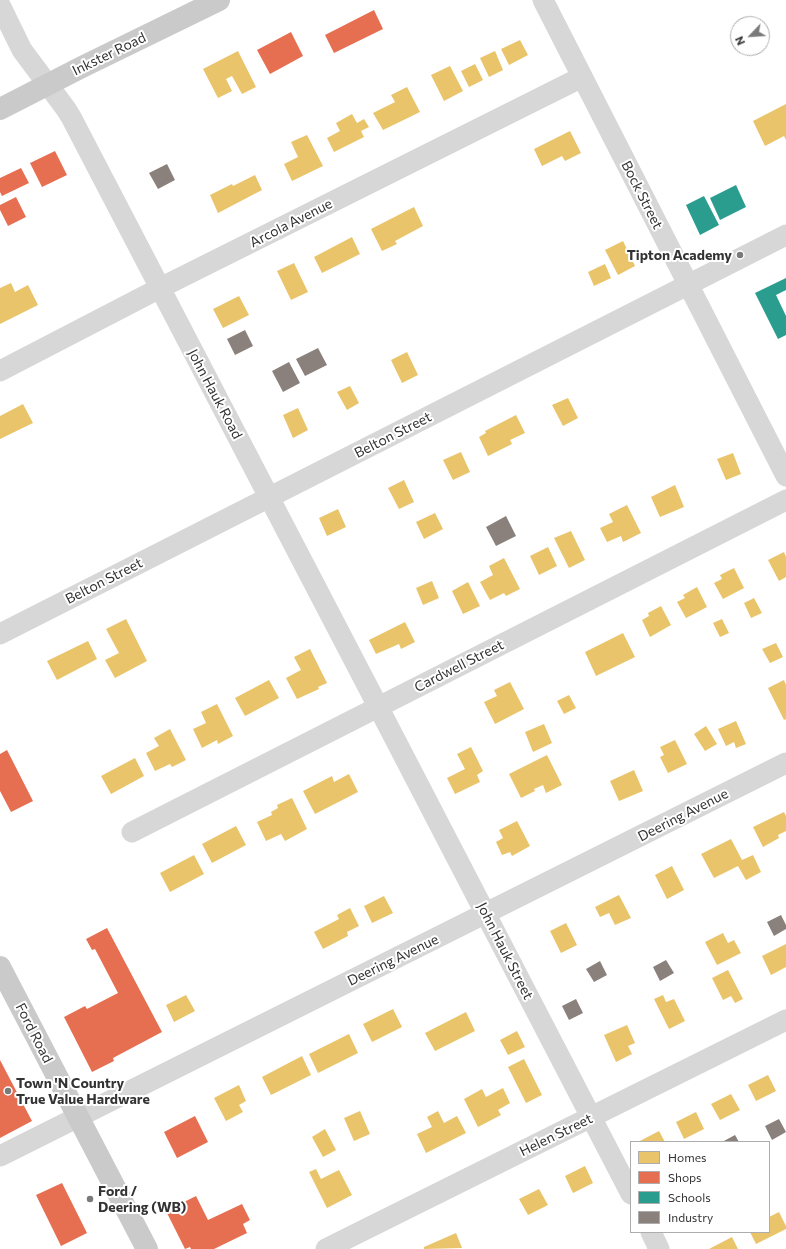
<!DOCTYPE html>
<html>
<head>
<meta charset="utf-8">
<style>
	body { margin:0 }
	#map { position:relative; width:786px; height:1249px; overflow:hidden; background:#fff; font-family:Commissioner,sans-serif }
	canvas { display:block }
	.legend { position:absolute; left:630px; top:1141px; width:140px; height:92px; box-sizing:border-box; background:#fff; border:1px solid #adadad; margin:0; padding:5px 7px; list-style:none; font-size:12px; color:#333 }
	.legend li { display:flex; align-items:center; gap:8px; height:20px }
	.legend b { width:20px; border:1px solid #adadad }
	.north { position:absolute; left:730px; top:16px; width:40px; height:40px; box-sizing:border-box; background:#fff; border:1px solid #adadad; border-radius:50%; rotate:245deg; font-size:11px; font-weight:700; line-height:16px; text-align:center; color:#333 }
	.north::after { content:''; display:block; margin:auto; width:14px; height:18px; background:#7a7a7a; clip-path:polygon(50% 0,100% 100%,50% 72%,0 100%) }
</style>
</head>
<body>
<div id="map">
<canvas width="786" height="1249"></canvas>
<ul class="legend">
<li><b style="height:11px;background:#e9c46a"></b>Homes</li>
<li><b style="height:11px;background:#e76f51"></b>Shops</li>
<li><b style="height:11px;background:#2a9d8f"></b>Schools</li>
<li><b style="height:11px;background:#8a817c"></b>Industry</li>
</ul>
<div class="north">N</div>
</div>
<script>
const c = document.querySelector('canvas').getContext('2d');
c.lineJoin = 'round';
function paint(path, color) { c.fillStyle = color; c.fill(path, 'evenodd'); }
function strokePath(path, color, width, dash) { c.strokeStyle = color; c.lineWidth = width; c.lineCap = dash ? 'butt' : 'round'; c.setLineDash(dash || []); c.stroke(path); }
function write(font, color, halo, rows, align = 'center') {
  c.font = font + ' Commissioner,sans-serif'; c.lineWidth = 4; c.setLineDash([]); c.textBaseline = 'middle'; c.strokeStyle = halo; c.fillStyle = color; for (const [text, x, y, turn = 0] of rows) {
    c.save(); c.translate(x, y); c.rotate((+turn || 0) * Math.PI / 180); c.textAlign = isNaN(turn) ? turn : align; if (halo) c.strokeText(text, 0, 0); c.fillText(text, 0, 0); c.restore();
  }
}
const homes = new Path2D(`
	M520 40 528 55 509 65 501 49Z
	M238 51 256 87 242 94 232 76 226 79 232 91 218 98 203 69Z
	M495 51 503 70 489 77 480 58Z
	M475 64 483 80 469 87 461 71Z
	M450 66 463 91 444 101 431 75Z
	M407 87 420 112 383 130 373 113 395 102 391 95Z
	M786 104V140L784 136 765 146 753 121Z
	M352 114 357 123 364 119 369 127 361 131 364 137 334 152 327 138 340 131 336 123Z
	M570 131 581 153 565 161 562 156 542 166 534 149Z
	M307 135 323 166 292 181 284 164 298 157 291 142Z
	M255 175 262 190 218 213 210 195 232 184 233 186Z
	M414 207 423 226 395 241 397 244 382 251 371 229Z
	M352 237 360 254 322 273 314 257Z
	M623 241 635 266 618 275 605 250Z
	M294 263 308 292 291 300 277 271Z
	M605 264 611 278 594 286 588 272Z
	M11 283 15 292 28 285 38 305 0 324V288Z
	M239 296 249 315 223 328 213 309Z
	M407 352 418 375 402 383 391 360Z
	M350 386 359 403 347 410 337 392Z
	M568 398 578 418 563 426 552 405Z
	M23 404 33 423 0 439V416Z
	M298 408 308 430 293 438 283 415Z
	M516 415 525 433 510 440 512 444 488 456 479 437 486 433 485 431Z
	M461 452 470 472 453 480 443 460Z
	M733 453 741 474 726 480 717 459Z
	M404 480 414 502 399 509 388 488Z
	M675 485 684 507 660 517 651 497Z
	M627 505 641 533 623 542 621 536 607 542 600 528 613 522 609 514Z
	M338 509 346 527 327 536 319 518Z
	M435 513 443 529 424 539 416 522Z
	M571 531 585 560 569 568 554 538Z
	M548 547 557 566 539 575 530 556Z
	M784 552 786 557V577L779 581 768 560Z
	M504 558 520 589 506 596 504 593 490 600 480 582 493 575 489 566Z
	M734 568 744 588 723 599 714 583 722 579 720 575Z
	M432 581 439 598 423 605 416 588Z
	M468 582 480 606 463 614 452 591Z
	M697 587 707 607 686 618 677 602 685 598 683 595Z
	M754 598 762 613 751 618 744 603Z
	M661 606 671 625 650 637 642 620 649 616 648 613Z
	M126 619 147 661 115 678 105 660 119 653 106 629Z
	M722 619 729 633 720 637 713 623Z
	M405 622 415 642 401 649 399 644 376 654 369 640Z
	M623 633 635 657 596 676 585 652Z
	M88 641 97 659 57 680 47 661Z
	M776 643 783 657 770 663 762 649Z
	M310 649 327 683 318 687 319 689 297 699 286 678 301 670 294 657Z
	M269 680 279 698 245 716 235 698Z
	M784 680 786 685V719L784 720 768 688Z
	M510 682 524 709 495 724 484 702 497 696 494 690Z
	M569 695 576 708 564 714 557 701Z
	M217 704 233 736 218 744 217 740 202 748 193 729 206 723 201 712Z
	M736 721 746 744 736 748 734 742 726 746 718 729Z
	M544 724 552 743 533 752 525 732Z
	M706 726 717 744 705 751 694 734Z
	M170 729 186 760 172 767 170 764 155 771 146 753 159 746 154 738Z
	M675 740 687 764 668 773 660 757 664 755 660 747Z
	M471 747 483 771 477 775 480 782 455 794 447 778 465 769 457 754Z
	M547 755 562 785 546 793 543 785 534 789 535 791 521 798 509 774Z
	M135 758 144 776 111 794 101 776Z
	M634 770 643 791 619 801 610 781Z
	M349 774 358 792 315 814 303 791 332 776 334 782Z
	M292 798 307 829 285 841 281 834 266 841 257 822 272 815 271 812 278 808 277 805Z
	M784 812 786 816V831L778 835 779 838 763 847 753 827Z
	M517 821 530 846 512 856 510 852 502 855 496 842 503 838 499 830Z
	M236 826 246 845 212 863 202 844Z
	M731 839 742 860 753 855 761 872 746 880 738 866 714 878 701 854Z
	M194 855 204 874 170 892 160 873Z
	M672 866 684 890 667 899 655 875Z
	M619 895 631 918 615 925 609 913 600 917 595 907Z
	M384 896 393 913 372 923 364 906Z
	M350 908 359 926 347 932 348 936 323 949 314 932 339 919 337 915Z
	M566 923 577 945 561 953 550 931Z
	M723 933 728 943 734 940 741 953 717 965 705 942Z
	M786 944V967L771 975 762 956Z
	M728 970 743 999 735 1003 731 996 723 1000 712 978Z
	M186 995 195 1011 174 1022 166 1005Z
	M663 995 666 1002 674 999 685 1021 669 1029 654 999Z
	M393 1009 402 1027 372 1042 363 1024Z
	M466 1012 475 1031 435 1051 425 1033Z
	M627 1025 635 1043 628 1046 632 1054 616 1062 604 1035Z
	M517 1031 525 1047 508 1055 500 1040Z
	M349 1034 358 1053 318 1073 309 1054Z
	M302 1056 311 1075 271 1095 262 1077Z
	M524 1059 542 1095 526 1103 508 1067Z
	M768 1075 776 1091 756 1101 748 1085Z
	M239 1085 246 1101 239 1105 243 1112 226 1121 214 1098Z
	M503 1088 510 1103 498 1110 501 1115 478 1127 464 1099 482 1089 486 1097Z
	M731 1094 740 1110 720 1120 711 1104Z
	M360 1111 370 1134 354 1141 344 1118Z
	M438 1111 444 1123 457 1116 466 1133 426 1153 417 1134 432 1127 427 1117Z
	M696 1112 704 1129 684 1139 676 1122Z
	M325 1129 336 1150 323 1157 312 1137Z
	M659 1131 665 1142H638Z
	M585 1166 593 1183 573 1193 565 1176Z
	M316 1169 321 1179 339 1170 352 1195 327 1208 309 1172Z
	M539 1189 548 1205 528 1215 519 1199Z
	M779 1212 786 1226V1229L756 1244 750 1232H769V1217Z
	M456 1233 462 1248 424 1249V1247Z
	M732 1237 738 1249H709Z`);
const shops = new Path2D(`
	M374 10 383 29 334 53 325 35Z
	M291 32 303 56 270 74 257 50Z
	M55 151 67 175 42 187 30 163Z
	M21 168 29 183 2 196 0 192V178Z
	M16 197 26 217 8 226 0 210V205Z
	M7 750 33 801 11 812 0 791V754Z
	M107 928 162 1032 113 1058 114 1061 92 1072 64 1017 85 1006 87 1009 118 993 95 949 92 950 86 939Z
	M0 1060 32 1121 0 1138Z
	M195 1116 208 1142 177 1158 164 1132Z
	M62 1183 87 1233 61 1246 36 1195Z
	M196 1196 208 1220 242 1204 250 1220 243 1224 247 1233 214 1249H191L190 1247 185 1249 166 1211Z`);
const schools = new Path2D(`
	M736 185 746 207 720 220 710 198Z
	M704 196 719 225 700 235 686 205Z
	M786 278V290L776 295 786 316V335L778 339 755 293Z`);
const industry = new Path2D(`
	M167 164 175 180 158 189 149 173Z
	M245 330 253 346 235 355 227 339Z
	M318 348 327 365 305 376 296 359Z
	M289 362 300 383 283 392 272 371Z
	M506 516 516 536 496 546 486 527Z
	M781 915 786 925V929L774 936 767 922Z
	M666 960 674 973 660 981 653 967Z
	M600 961 607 975 594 982 586 969Z
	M576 999 583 1013 569 1020 562 1006Z
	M779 1119 786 1132 772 1140 765 1126Z
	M735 1135 739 1142H722Z`);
const minor = new Path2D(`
	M543 0 786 476
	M0 5 22 50 66 109 71 117 370 691 631 1194
	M0 371 160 288 582 77
	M0 634 786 235
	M132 832 786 500
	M0 1156 786 763
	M651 1232 659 1249
	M326 1249 786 1020`);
const major = new Path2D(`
	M0 109 82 67 219 0
	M0 967 147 1249`);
const markers = [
	[740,255,4,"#7a7a7a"],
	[8,1091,4,"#7a7a7a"],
	[90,1199,4,"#7a7a7a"]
];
const streetNames = [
	["Inkster Road",109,54,-26],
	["Bock Street",642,195,63],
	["Arcola Avenue",291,223,-27],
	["John Hauk Road",215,394,62],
	["Belton Street",393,435,-27],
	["Belton Street",104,581,-27],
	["Cardwell Street",459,666,-27],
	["Deering Avenue",683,815,-27],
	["John Hauk Street",505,951,63],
	["Deering Avenue",393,960,-26],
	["Ford Road",34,1033,63],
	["Helen Street",556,1135,-26]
];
const poiNames = [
	["Tipton Academy",732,255,"right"],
	["Town 'N Country",16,1083],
	["True Value Hardware",16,1099],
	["Ford /",98,1191],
	["Deering (WB)",98,1207]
];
paint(homes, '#e9c46a');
paint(shops, '#e76f51');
paint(schools, '#2a9d8f');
paint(industry, '#8a817c');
strokePath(minor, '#d7d7d7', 21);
strokePath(major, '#cacaca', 22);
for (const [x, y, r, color] of markers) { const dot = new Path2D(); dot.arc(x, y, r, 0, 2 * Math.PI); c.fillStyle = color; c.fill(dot); strokePath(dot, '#fff', 1.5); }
write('14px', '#333', '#fff', streetNames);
write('bold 14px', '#333', '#fff', poiNames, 'left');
</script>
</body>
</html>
